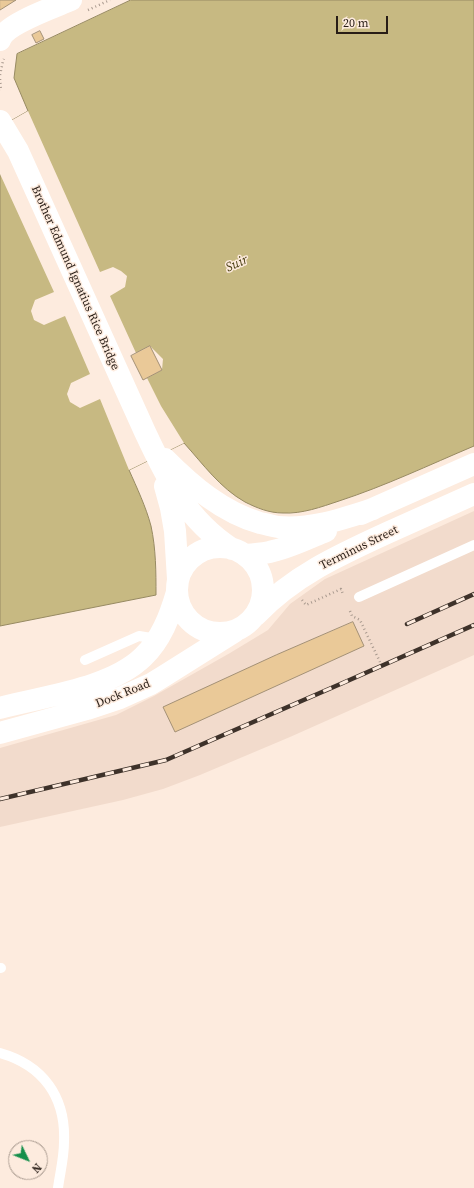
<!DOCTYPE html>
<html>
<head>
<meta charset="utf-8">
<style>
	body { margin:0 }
	#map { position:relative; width:474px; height:1188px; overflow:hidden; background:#fdebde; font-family:"Source Serif 4",serif }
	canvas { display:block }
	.north { position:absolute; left:8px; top:1140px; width:40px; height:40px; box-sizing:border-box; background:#fdebde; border:1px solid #a8998e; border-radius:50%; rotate:133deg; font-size:11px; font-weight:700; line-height:16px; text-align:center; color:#281d16 }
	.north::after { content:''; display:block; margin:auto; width:14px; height:18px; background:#158f4b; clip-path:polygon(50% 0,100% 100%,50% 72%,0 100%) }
	.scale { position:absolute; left:336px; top:16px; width:52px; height:18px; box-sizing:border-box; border:2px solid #281d16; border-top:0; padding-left:5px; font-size:12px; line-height:14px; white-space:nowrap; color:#281d16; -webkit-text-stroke:3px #fdebde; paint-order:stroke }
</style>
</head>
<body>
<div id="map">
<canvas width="474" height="1188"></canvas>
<div class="north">N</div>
<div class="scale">20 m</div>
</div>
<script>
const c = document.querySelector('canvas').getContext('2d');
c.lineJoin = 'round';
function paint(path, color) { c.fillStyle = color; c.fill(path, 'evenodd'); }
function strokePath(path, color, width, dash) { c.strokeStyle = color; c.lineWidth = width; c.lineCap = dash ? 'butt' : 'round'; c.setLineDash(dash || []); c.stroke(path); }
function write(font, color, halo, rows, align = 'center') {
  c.font = font + ' "Source Serif 4",serif'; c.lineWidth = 3; c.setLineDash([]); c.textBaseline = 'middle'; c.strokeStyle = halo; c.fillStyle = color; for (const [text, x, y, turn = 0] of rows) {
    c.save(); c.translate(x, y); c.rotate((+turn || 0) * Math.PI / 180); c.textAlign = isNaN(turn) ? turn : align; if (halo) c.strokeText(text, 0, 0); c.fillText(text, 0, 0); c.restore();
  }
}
const built = new Path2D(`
	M474 511V655L290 737 200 775 163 789 123 800 0 827V748L116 715 154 696 230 653 268 630 290 604 325 579Z`);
const water = new Path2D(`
	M131 0H474V446C429 465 385 486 339 501 321 507 302 514 283 513 269 513 257 508 245 502 220 488 203 464 184 443L129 470C137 488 146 507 151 526 156 549 156 572 156 595L0 626V127L28 111 14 78 17 54Z`);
const pier = new Path2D(`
	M28 111 100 272 113 267 121 271 127 276 125 287 110 296 136 353 150 346 163 359 162 370 147 378 161 406 184 443 129 470 100 399 80 408 70 402 67 394 71 383 90 374 65 316 44 325 34 320 31 311 35 300 54 292 0 174V127Z`);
const building = new Path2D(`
	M0 0H16L0 10Z
	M40 31 44 39 36 43 32 35Z
	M150 346 162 370 143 380 131 356Z
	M353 622 364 646 175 732 163 707 276 655Z`);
const path = new Path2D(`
	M88 10 110 0
	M0 75 3 61 4 59
	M0 79 1 90H0
	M302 600 306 605 341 589 343 594
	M350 611 352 616 360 620 380 662`);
const service = new Path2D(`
	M359 597 474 545
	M85 660 139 636 157 639
	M0 968H1
	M0 1053C43 1065 66 1097 64 1142 64 1158 60 1173 58 1188`);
const tertiary = new Path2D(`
	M0 40C5 24 55 7 71 0`);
const secondary = new Path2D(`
	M0 121 18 151 145 432C167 479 187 520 232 549
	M165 459C192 486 222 512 260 523 266 524 272 526 278 527 311 530 342 519 373 509
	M165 486 171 508 175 531 178 579
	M361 514 474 464
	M177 590a43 43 0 1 1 86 0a43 43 0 1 1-86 0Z
	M245 555C255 554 264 554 273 551 291 547 309 538 326 531
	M256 615C293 576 339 555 387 533 416 520 445 507 474 494
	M0 708C44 696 110 689 143 657 161 640 170 616 177 592
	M0 733 87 709 120 698 151 684 164 676 234 632`);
const rail = new Path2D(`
	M407 624 474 594
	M0 799 166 760 345 682 474 625`);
const streetNames = [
	["Brother Edmund Ignatius Rice Bridge",75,278,66],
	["Terminus Street",359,548,-26],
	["Dock Road",123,694,-22]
];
const waterNames = [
	["Suir",237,264,-24]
];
paint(built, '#f2dbcc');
paint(water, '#c7b982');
strokePath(water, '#978a62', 1);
paint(pier, '#fdebde');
paint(building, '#eac998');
strokePath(building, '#a49176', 1);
strokePath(path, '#a99a8f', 2.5, [1, 3]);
strokePath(service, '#fff', 10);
strokePath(tertiary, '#fff', 22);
strokePath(secondary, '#fff', 22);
strokePath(rail, '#3e322a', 4.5);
strokePath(rail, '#fdebde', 3, [9]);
write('12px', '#281d16', '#fdebde', streetNames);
write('italic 13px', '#483d11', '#fdebde', waterNames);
</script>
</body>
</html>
